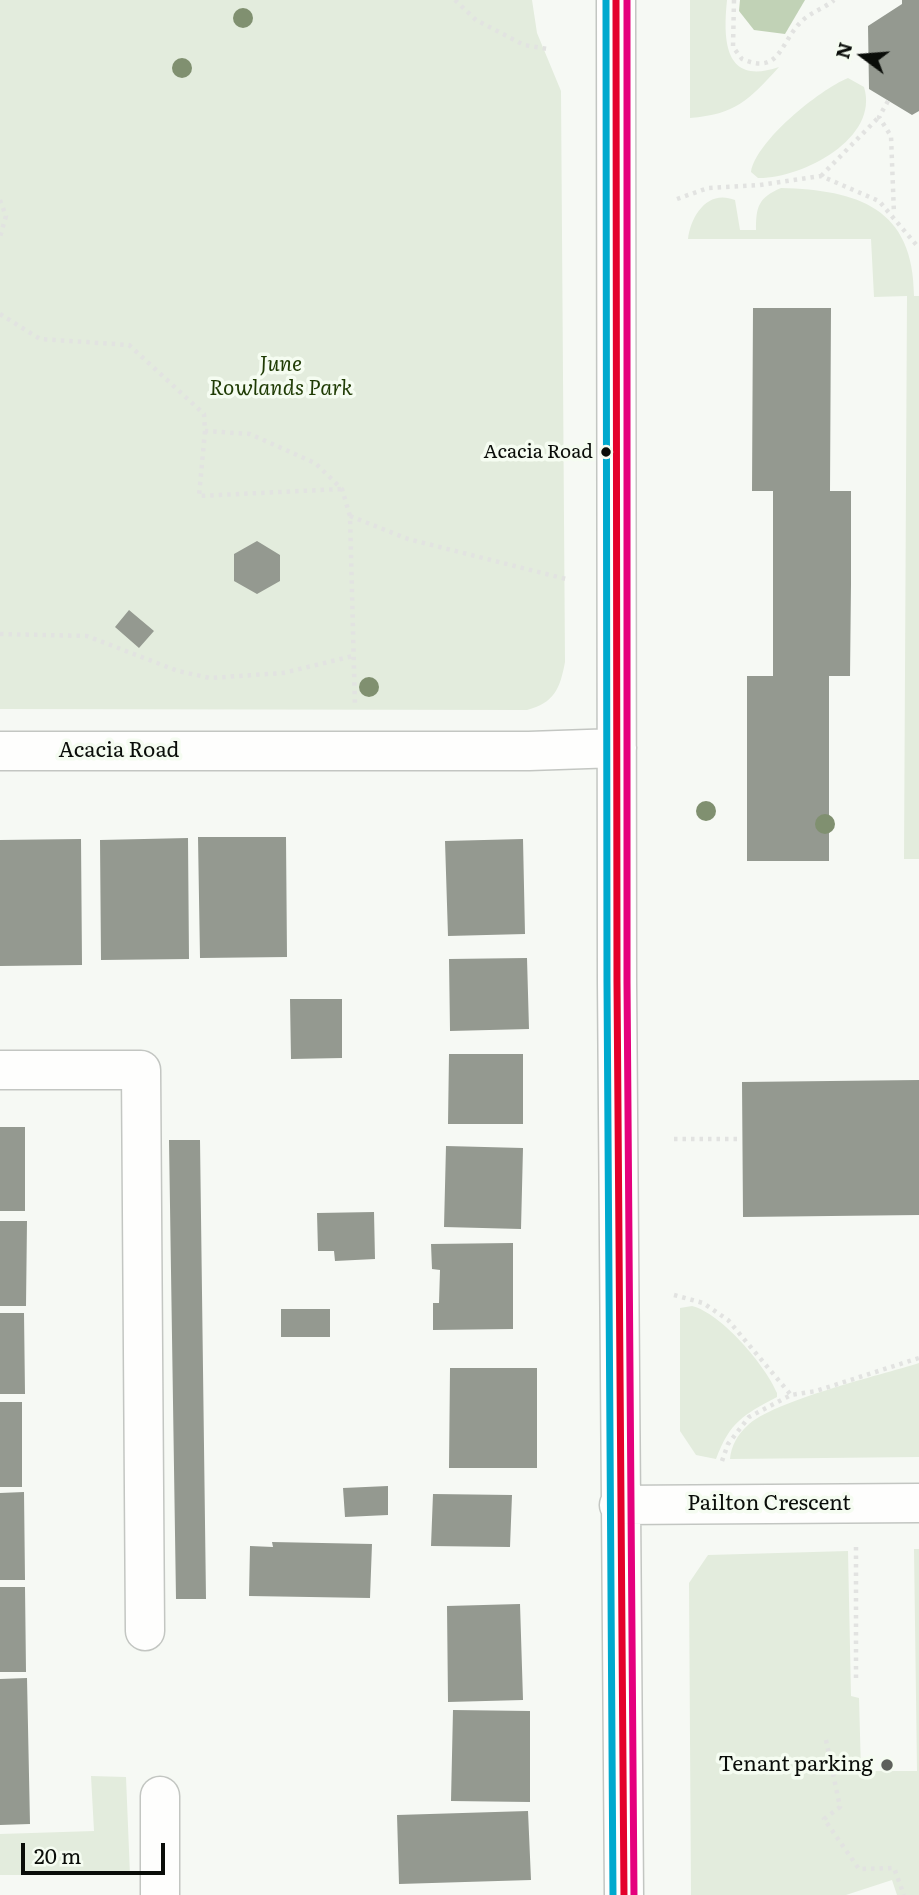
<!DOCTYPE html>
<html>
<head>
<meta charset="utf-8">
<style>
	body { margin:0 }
	#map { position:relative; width:919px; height:1895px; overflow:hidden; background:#f6f9f4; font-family:Literata,serif }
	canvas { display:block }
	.north { position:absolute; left:828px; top:21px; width:70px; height:70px; -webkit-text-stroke:5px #f5fcf1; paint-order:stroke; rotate:286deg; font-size:19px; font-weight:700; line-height:28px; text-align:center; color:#0a0d09 }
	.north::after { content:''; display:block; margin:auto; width:24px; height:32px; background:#0a0d09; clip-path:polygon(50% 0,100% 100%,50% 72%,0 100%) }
	.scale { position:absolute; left:21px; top:1843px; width:144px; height:32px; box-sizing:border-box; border:4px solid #0a0d09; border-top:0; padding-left:9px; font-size:21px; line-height:24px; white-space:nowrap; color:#0a0d09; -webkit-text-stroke:5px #f5fcf1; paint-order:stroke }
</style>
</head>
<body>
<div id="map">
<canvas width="919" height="1895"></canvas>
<div class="north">N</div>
<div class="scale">20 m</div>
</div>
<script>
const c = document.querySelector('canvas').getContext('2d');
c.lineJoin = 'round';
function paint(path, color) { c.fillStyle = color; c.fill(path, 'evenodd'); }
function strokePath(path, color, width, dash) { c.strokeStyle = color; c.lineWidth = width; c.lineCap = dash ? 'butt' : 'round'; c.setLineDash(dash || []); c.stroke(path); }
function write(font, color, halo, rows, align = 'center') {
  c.font = font + ' Literata,serif'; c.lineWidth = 7; c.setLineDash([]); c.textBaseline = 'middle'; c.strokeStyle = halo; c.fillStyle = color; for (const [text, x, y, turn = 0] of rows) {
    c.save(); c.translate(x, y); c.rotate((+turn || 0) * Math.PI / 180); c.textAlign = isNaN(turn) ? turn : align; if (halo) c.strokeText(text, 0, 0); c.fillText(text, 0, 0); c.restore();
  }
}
const green = new Path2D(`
	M0 0H532L537 33 561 91 565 662C560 689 554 703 527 710L0 709Z
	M690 0H727C723 40 724 86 779 67 748 101 736 114 690 118Z
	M848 78 864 87C880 139 801 179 758 178L751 172C756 141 819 90 848 78Z
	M781 188C858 190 914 208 914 296H919V859H904L907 296 874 297 871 239H688C691 215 708 189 735 200L740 230H756C756 207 758 198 781 188Z
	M692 1306C721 1313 766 1366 777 1393V1397C743 1415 730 1422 716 1459L696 1455 680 1431V1308Z
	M919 1363V1457L730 1459C731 1446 738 1434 747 1426 772 1401 881 1375 919 1363Z
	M914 1549H919V1895H897L892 1880 846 1895H691L689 1583 708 1555 848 1551 851 1696 859 1698 861 1771H917Z
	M91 1776 126 1777 130 1875H0V1834L94 1831Z`);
const water = new Path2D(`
	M740 0H805L785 34 754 30 739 11Z`);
const building = new Path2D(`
	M902 0H919V111L912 115 869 89 868 26 902 4Z
	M753 308H831L830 491H851V584L850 676H829V861H747V676H773V491H752Z
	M257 541 280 555V581L257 594 234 581V554Z
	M129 610 154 631 139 648 115 627Z
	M198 837H286L287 957 200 958Z
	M188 838 189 959 101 960 100 840Z
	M81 839 82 965 0 966V840Z
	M523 839 525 934 448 936 445 841Z
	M527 958 529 1029 450 1031 449 959Z
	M290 999H342V1058L291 1059Z
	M449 1054H523V1124H448Z
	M919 1080V1215L743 1217 742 1082Z
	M0 1127H25V1211H0Z
	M169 1140H200L206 1599H176Z
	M446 1146 523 1148 521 1229 444 1227Z
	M374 1212 375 1259 335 1261 334 1251H318L317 1213Z
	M0 1221H27L26 1306H0Z
	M513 1243V1329L433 1330V1303H439L440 1270 432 1269 431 1244Z
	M281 1309H330V1337H281Z
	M0 1313H24L25 1394H0Z
	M450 1368H537V1468H449Z
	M0 1402H22V1487H0Z
	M388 1486V1515L345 1517 343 1488Z
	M24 1492 25 1580H0V1493Z
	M433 1494 512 1495 510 1547 431 1546Z
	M272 1542 372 1544 370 1598 249 1596 250 1546 273 1547Z
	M0 1587H25L26 1672H0Z
	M520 1604 523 1700 448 1702 447 1606Z
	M27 1678 30 1824 0 1825V1679Z
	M453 1710 530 1711V1802L451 1801Z
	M528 1811 531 1880 399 1884 397 1815Z`);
const path = new Path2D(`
	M455 0 476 20 524 45 548 49
	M734 0 733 47 742 59C781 76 780 41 802 21 811 12 825 8 834 0
	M888 101 879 117 891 136 894 214
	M821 176 879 117
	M677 199 708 188 760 185 821 176 879 201 919 248
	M0 200 6 216 0 237
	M0 314 40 339 129 345 204 414 205 431 250 434 315 463 342 489 350 516 355 707
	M205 431 199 496 341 489
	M350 516 408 539 570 580
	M0 634 87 636 178 671 210 678 283 673 353 656
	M674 1139H742
	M674 1295 703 1303 728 1320 791 1395
	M722 1461 728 1444 749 1417 791 1395 816 1391 919 1358
	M856 1547V1683
	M826 1740 840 1807 824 1819 859 1869 894 1868 904 1895`);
const minor = new Path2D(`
	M616 0 617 982 624 1895
	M0 751H529L617 748
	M0 1070H141L145 1631
	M619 1505 919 1503
	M160 1796V1895`);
const bus1 = new Path2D(`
	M616 0 617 982 624 1895`);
const bus2 = new Path2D(`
	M606 0 607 982 613 1895`);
const bus3 = new Path2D(`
	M627 0V982L634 1895`);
const trees = [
	[243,18],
	[182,68],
	[369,687],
	[706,811],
	[825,824]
];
const markers = [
	[606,452,6,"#0a0d09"],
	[887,1765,7,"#5d605b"]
];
const busNames = [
	["Acacia Road",593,452]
];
const parkNames = [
	["June",281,365],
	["Rowlands Park",281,389]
];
const streetNames = [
	["Acacia Road",119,751],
	["Pailton Crescent",769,1504]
];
const poiNames = [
	["Tenant parking",873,1765]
];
paint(green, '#e3ecdd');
paint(water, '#c1d2b6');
paint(building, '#949990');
strokePath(minor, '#c3c6c2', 41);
strokePath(path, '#e2e3e1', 4.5, [3.5, 5]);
strokePath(minor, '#fefefd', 38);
strokePath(bus1, '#e4002b', 7);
strokePath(bus2, '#00a9ce', 7);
strokePath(bus3, '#e5007d', 7);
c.fillStyle = '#809070';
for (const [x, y] of trees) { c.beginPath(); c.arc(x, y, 10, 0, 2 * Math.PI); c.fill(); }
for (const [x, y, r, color] of markers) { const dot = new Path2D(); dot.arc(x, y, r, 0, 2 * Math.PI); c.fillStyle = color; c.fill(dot); strokePath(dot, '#f5fcf1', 2.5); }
write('19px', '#0a0d09', '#f5fcf1', busNames, 'right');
write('italic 21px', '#1f3b04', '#f5fcf1', parkNames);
write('21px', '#0a0d09', '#f5fcf1', streetNames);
write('21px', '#0a0d09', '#f5fcf1', poiNames, 'right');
</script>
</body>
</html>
